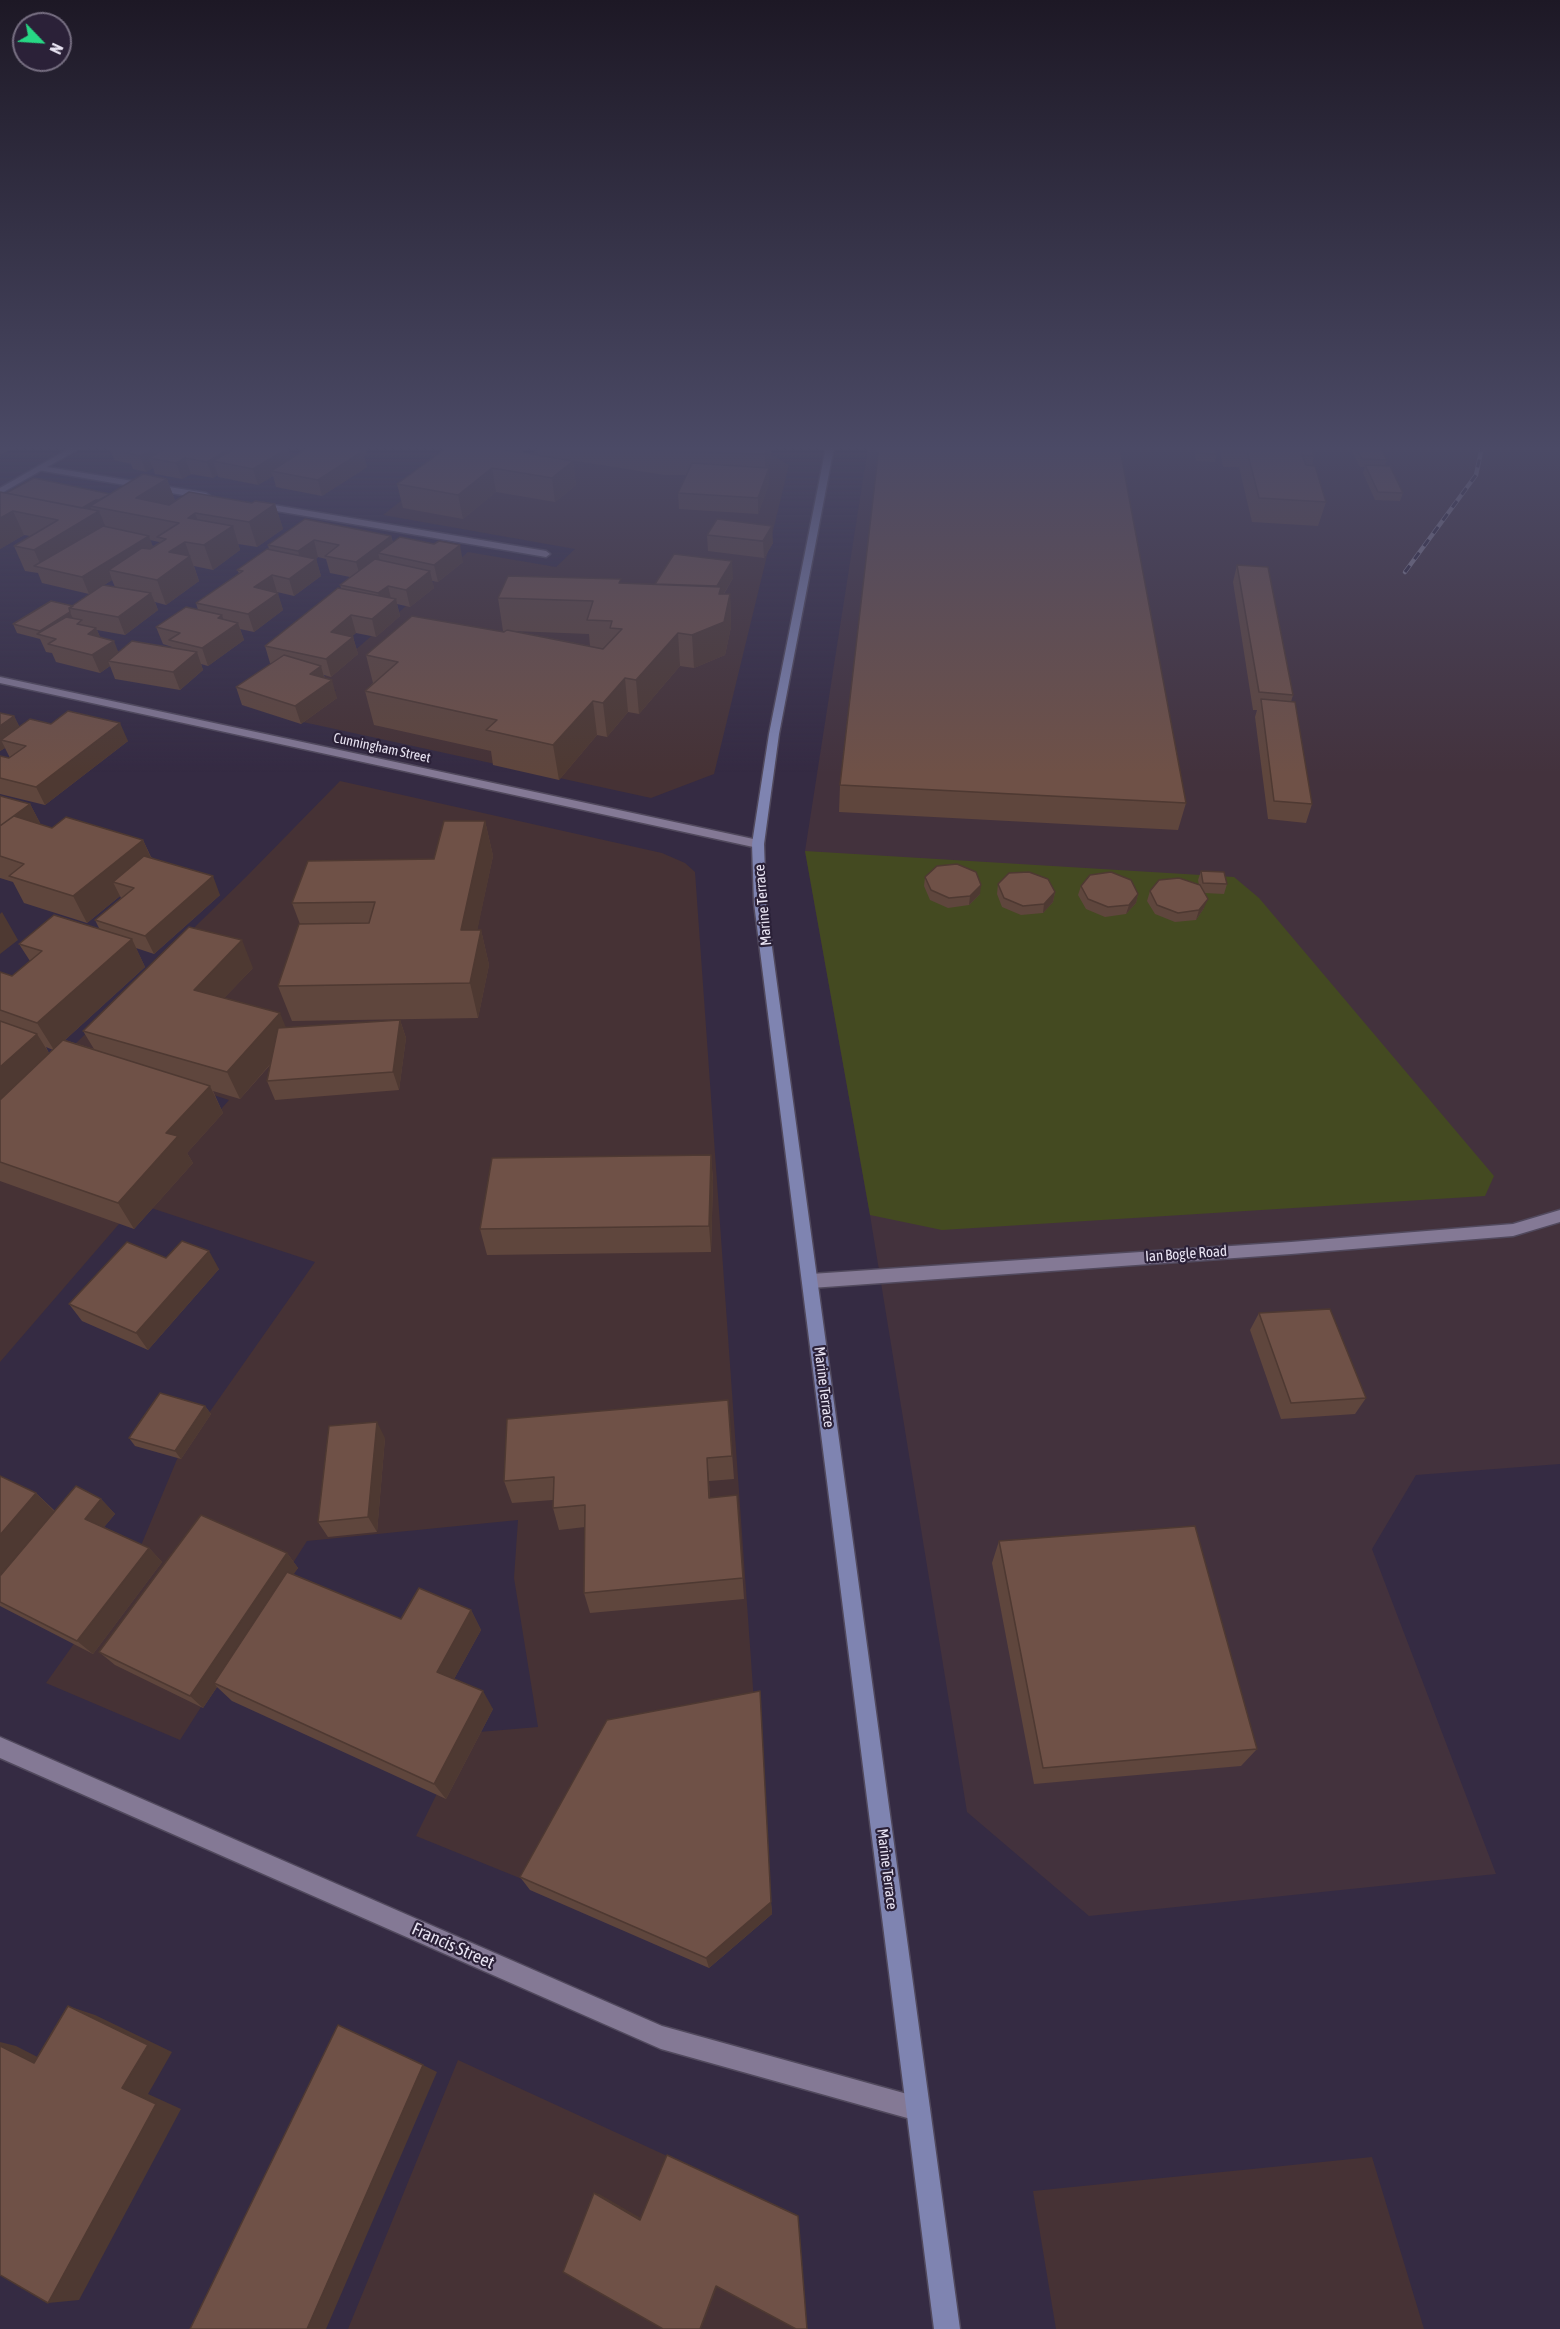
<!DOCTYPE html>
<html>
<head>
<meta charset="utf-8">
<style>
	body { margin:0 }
	#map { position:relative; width:1560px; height:2329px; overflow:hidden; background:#352b43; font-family:"Asap Condensed",sans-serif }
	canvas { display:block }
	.north { position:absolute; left:12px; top:12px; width:60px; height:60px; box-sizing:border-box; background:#2b2138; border:2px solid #776f82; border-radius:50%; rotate:115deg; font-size:16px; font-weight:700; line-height:24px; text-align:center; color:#e8e3f2 }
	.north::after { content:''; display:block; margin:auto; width:21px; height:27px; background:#27d885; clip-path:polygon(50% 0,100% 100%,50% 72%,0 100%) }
</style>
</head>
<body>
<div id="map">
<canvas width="1560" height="2329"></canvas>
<div class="north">N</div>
</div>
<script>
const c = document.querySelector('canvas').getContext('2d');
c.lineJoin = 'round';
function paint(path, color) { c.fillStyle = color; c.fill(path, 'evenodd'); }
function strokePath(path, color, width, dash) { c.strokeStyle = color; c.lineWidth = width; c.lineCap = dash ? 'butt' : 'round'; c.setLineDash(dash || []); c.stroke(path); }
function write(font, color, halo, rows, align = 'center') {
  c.font = font + ' "Asap Condensed",sans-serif'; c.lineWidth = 4.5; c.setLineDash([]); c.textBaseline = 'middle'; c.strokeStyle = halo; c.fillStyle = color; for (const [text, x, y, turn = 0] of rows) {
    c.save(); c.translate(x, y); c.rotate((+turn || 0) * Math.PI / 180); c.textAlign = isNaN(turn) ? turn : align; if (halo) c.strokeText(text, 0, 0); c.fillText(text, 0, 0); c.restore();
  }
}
const commercial = new Path2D(`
	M540 447H723L772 455 789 465 714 774 651 798 303 722 336 690 315 685 468 552 556 567 575 549 383 515 450 462 510 472Z
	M340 781 662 853 685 863 695 872 768 1899 712 1956 416 1836 467 1733 538 1727 514 1578 518 1520 307 1541 180 1740 46 1683 137 1555 178 1457 315 1262 139 1204 229 1100 70 1049 247 876Z
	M0 1176 125 1217 0 1362Z
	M458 2060 798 2216 806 2329H348Z
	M1372 2157 1424 2329H1056L1033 2191Z`);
const industrial = new Path2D(`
	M868 447H1560V1464L1416 1475 1372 1549 1496 1874 1089 1916 967 1812 870 1215 805 851Z`);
const green = new Path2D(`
	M805 851 1234 877 1259 898 1494 1176 1485 1196 942 1230 870 1215Z`);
const minor = new Path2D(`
	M41 466 206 493 210 496 206 499 38 470 37 468Z
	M256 502 546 551 550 554 546 557 253 507 252 505Z
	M0 677 758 840 764 844 758 848 0 683Z
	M1560 1210V1222L1513 1236 1291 1254 811 1288 805 1286 803 1281 805 1276 811 1274 1291 1242 1513 1224Z
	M0 1737 662 2026 918 2097 927 2100 930 2109 927 2118 918 2121 661 2049 0 1758Z`);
const tertiary = new Path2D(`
	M72 447H82L0 494V488Z`);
const secondary = new Path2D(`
	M826 447H834L779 734 764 844 766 903 960 2329H934L754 903 752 844 769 734Z`);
const rail = new Path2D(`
	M1405 572 1476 475 1482 447`);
const wall = new Path2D(`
	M109 447H232L233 450 288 448 291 458 309 447H365L367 455 364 456 367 467 322 496 276 487 273 476 258 485 218 477V475L213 478 191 474 182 479 155 474 153 468 146 472 133 469 131 464 114 460Z
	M448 447H529L521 453 573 461 576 485 555 502 496 492 463 519 403 508 397 484Z
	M537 447H771V456L768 468 769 484 758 514 679 509 678 493 686 475H665L538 455Z
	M877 447H1104L1186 803 1178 830 839 812 840 785 879 451H877Z
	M1194 447H1215L1217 454 1215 462 1196 461Z
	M1219 447H1312L1314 456 1312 466 1326 502 1318 526 1252 522 1239 467H1223Z
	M1353 447H1380L1387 460 1385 465 1403 493 1400 501 1375 500 1363 473 1365 467H1360L1352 451Z
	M167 479 175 501 275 504 283 529 257 547 238 544 240 550 213 570 194 566 199 581 166 605 155 602 158 610 125 635 97 630 100 637 119 652 172 648V647L163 644 156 627 198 610 196 603 239 573 237 570 269 550 268 545 305 519 391 536 393 542 463 562 438 582 432 581 434 588 410 607 397 604 400 616 376 637 356 633 352 636 353 637 358 654 331 677 324 675 325 678 337 698 301 724 242 705 236 687 272 663H270L265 646 341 588 340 585 350 577 330 573 326 559 318 557 316 559 321 576 294 596 277 592 283 610 254 632 240 629 244 640 208 666 201 664 203 670 180 690 115 679 110 666 100 673 56 662 52 653 46 652 40 639 17 633 13 624 73 606 89 594 42 583 38 573 25 571 14 546 30 536 24 535 0 549 6 493 110 494ZM150 540 159 542V543L153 547ZM112 580 115 587 104 585Z
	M707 535 773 543 764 558 708 551Z
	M1237 565 1293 695 1291 702 1312 804 1306 823 1268 819 1255 717 1257 710H1253L1233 582Z
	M733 578 724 594H730L731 627 725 655 694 668 680 666 639 714 628 712 607 737 597 735 559 780 493 765 491 751 374 725 365 691 373 683 366 655 504 632 506 631H503L498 598 621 583 655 584ZM514 631 589 634 590 646Z
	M0 713 14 716 19 726 128 741 45 805 0 794V756L10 758 5 748 0 751Z
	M0 796 30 804 40 823H38L52 828 143 840 151 857 220 895 154 954 136 948 145 967 65 1040 94 1049 83 1031 253 968 224 998 286 1028 400 1020 406 1038 399 1090 275 1100 267 1081 271 1064 240 1099 213 1091 223 1113 187 1153 193 1163 134 1229 0 1181V972L12 976 30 961 19 944 100 930 95 920 121 898 120 896 87 923 24 903 13 882 0 878ZM46 1047 53 1050 49 1053Z
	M485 821 493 856 477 930H481L489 965 478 1018 292 1021 278 986 300 924 292 903 434 859Z
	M1201 871 1227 884 1224 894 1204 893V908L1196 920 1175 922 1155 914 1147 901 1150 891 1199 885 1198 880Z
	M925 877 980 894 969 905 948 908 930 900 924 886Z
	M998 884 1055 892 1053 902 1043 913 1021 915 1002 907 997 894Z
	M1081 886 1138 894 1136 903 1126 914 1105 917 1086 909 1078 895Z
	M711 1155 713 1181 711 1252 487 1255 480 1229Z
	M166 1258 219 1269 148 1350 82 1321 69 1304Z
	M1259 1313 1366 1398 1355 1414 1281 1419 1250 1330Z
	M728 1400 734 1479 709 1481 710 1498 737 1495 744 1599 590 1613 584 1593 585 1527 559 1530 553 1508V1500L512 1503 504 1481Z
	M205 1406 211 1414 181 1459 135 1446 129 1438Z
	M385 1438 377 1532 328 1537 318 1522Z
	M0 1476 36 1493 55 1511 101 1499 115 1514 104 1527 149 1548 162 1562 93 1654 0 1606Z
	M999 1541 1257 1749 1241 1766 1034 1784 992 1563Z
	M287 1553 298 1568 293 1574 401 1619 471 1610 481 1630 454 1679 493 1709 446 1799 232 1701 217 1687 203 1708 115 1665 99 1652Z
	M520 1877 771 1902 772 1914 709 1968 530 1890Z`);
const shadedWall = new Path2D(`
	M0 447H16L0 455Z
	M156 447H177L149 458 153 468 146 472 140 456Z
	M232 447 237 463 213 461 218 475 213 478 207 462Z
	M350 447H365L367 455 364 456 367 467 322 496 318 480Z
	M519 447H529L520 454Z
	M767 447H771V456L766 476 769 468V484L758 514V498L765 477V454Z
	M288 448 292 464 271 471 273 476 258 485 253 469Z
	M185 458 191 474 182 479 176 463Z
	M573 461 576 485 555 502 552 478Z
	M492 468 496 492 463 519 458 495Z
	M167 479 176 503 142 516 136 498Z
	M96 500 99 508 90 506 93 514 99 511 109 535 42 568 34 550 78 510Z
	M275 504 283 529 257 547 249 522Z
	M13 511 24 535 0 549V518Z
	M195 513 204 537 188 518Z
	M233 526 240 550 213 570 204 545Z
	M772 526 773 543 764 558 763 541Z
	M149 536 155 553 109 570 112 580 89 594 82 577Z
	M391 536 395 553H378L381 564 361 579 356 562Z
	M314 540 318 557 303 568 298 551Z
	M185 542 199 581 166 605 157 580 169 552Z
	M460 545 463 562 438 582 434 565Z
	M316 559 321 576 294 596 289 579Z
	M732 561 733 578 721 598 730 594 731 627 725 655 694 668 692 635 709 600Z
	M430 571 434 588 410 607 406 590Z
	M272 575 277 592 254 587Z
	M388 586 392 603 396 599 400 616 376 637 372 619 383 610 378 593Z
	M151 593 158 610 125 635 118 617Z
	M278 593 283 610 254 632 248 614Z
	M70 612 74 621 42 635 40 631Z
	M222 615 227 630 238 623 244 640 208 666 202 648 218 618Z
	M351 615 356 633 336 650 331 632Z
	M96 628 104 646 88 634Z
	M678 633 680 666 639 714 636 680Z
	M353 637 358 654 331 677 326 659Z
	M114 641 121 659 108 661 110 666 100 673 92 655Z
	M197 652 203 670 180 690 173 672Z
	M321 666 326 684 310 674Z
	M625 678 628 712 607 737 603 703Z
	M332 680 337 698 301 724 295 706Z
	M593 701 597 735 559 780 553 745Z
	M14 716 23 734 1 740 5 748 0 751V726Z
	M120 723 128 741 45 805 36 787Z
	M30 804 40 823 0 853V827Z
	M485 821 493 856 470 965 461 930Z
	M143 840 155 867 113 882 120 896 87 923 73 896Z
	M213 876 220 895 154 954 145 936Z
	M981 885 980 894 969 905 970 896Z
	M1055 892 1053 902 1043 913 1044 904Z
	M1138 894 1136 903 1126 914 1129 905Z
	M1208 899 1204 908 1196 920 1199 910Z
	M2 912 18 940 0 954V914Z
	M481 930 489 965 478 1018 470 983Z
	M132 939 145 967 54 1050 37 1023Z
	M242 940 253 968 206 1017 194 990Z
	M280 1013 291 1040 240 1099 227 1072Z
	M400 1020 406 1038 399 1090 393 1072Z
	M37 1034 54 1061 0 1111V1067Z
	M210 1086 223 1113 187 1153 193 1163 134 1229 118 1203 166 1133Z
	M711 1155 713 1181 711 1252 709 1226Z
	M209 1251 219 1269 148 1350 136 1333Z
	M205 1406 211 1414 181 1459 175 1451Z
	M377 1422 385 1438 377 1532 368 1517Z
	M707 1458 709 1481 711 1520 709 1498Z
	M36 1493 58 1515 0 1585V1535Z
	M101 1499 115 1514 99 1533 85 1519Z
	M149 1548 162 1562 93 1654 77 1641Z
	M287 1553 298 1568 218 1685 214 1683 217 1687 203 1708 190 1696Z
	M471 1610 481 1630 448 1690 437 1672Z
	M483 1691 493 1709 446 1799 434 1784Z
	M771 1902 772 1914 709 1968 706 1958Z
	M68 2006 95 2015 172 2052 148 2094 181 2109 79 2300 48 2303 122 2088Z
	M0 2042 16 2046 63 2070 34 2063 0 2046Z
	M423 2065 437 2072 326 2329H307Z
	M594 2193 599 2194 644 2220H640Z
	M718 2284 701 2329H700L716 2286Z`);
const building = new Path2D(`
	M123 447H156L140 456 127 453 134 449Z
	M168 447H232L207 462 185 458 176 463 149 458Z
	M238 447H282L288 448 253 469 213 461Z
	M309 447H350L349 448 363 451 318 480 271 471Z
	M448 447H488L573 461 552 478 492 468 458 495 397 484Z
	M636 447H767L765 454 663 451Z
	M879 447H1070L1120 449 1186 803 840 785Z
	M1075 447H1104V448Z
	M1197 447H1215L1217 454 1198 453Z
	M1246 447H1312L1314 456 1302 455 1306 465 1315 466 1326 502 1259 498Z
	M1356 447H1380L1387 460 1362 459Z
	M692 463 769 468 758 498 678 493Z
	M1365 465 1390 466 1403 493 1378 492Z
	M143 474 167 479 136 498 169 505 189 492 252 503 255 501 275 504 249 522 195 513 188 518 233 526 204 545 185 542 169 552 190 556 157 580 109 570 142 548 150 549 166 539 157 537 179 523 90 506Z
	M34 478 110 494 99 500H96L82 508 6 493Z
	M0 492 99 511 34 550 14 546 58 520 13 511 0 518Z
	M305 519 391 536 356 562 325 556 339 545 314 540 298 551 268 545Z
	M717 519 772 526 763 541 707 535Z
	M103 526 149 536 82 577 34 566Z
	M400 537 434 544 439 541 460 545 434 565 378 553Z
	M267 549 316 559 289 579 272 575 254 587 278 593 248 614 196 603 243 571 237 570Z
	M674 554 732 561 717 586 655 584Z
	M375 559 430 571 406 590 388 586 378 593 340 585Z
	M1237 565 1268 567 1293 695 1259 692Z
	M508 576 621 579 619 583 721 587 719 594H730L724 622 692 635 678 633 636 680 625 678 603 703 593 701 553 745 486 730 497 720 365 691 398 662 366 655 412 616 504 632 507 630 603 649 622 629 610 628 612 621 587 620 593 601 498 598Z
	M103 585 151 593 118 617 69 608Z
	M338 588 396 599 372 619 351 615 331 632 353 637 326 659 265 646Z
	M51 601 73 606 69 608 70 612 40 631 13 624Z
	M186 607 222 615 218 618 238 623 202 648 169 640 180 633 156 627Z
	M66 617 82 620 77 624 96 628 88 634 114 641 92 655 48 644 56 639 37 634Z
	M132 641 197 652 173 672 108 661Z
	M284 655 321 666 310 674 332 680 295 706 236 687Z
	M1261 699 1295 702 1312 804 1274 801Z
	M68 711 120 723 36 787 0 778V756L9 758 26 746 1 740 30 719 51 724Z
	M0 713 14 716 0 726Z
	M0 796 30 804 0 826Z
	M14 816 52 828 66 817 143 840 73 896 9 876 24 864 0 856V826Z
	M444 821H485L461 930H481L470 983 278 986 299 924 369 923 375 902 292 903 308 861 434 859Z
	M144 856 213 876 145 936 95 920 134 888 113 882Z
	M957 864 976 872 981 885 970 896 949 898 931 890 925 877 937 866Z
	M1201 871 1224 872 1227 884 1203 883Z
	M1029 872 1048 879 1055 892 1044 904 1023 906 1004 898 998 884 1009 873Z
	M1111 872 1131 880 1138 894 1129 905 1108 907 1088 899 1081 886 1090 875Z
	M1179 878 1200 885 1208 899 1199 910 1178 913 1157 905 1150 891 1159 880Z
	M54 915 132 939 37 1023 0 1010V972L12 976 42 951 19 944Z
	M189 927 242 940 194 990 280 1013 227 1072 83 1031Z
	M400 1020 393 1072 267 1081 278 1028Z
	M0 1021 37 1034 0 1067Z
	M63 1040 210 1086 166 1133 178 1136 118 1203 0 1162V1100Z
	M711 1155 709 1226 480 1229 492 1158Z
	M182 1241 209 1251 136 1333 69 1304 127 1242 166 1258Z
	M1330 1309 1366 1398 1291 1403 1259 1313Z
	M160 1393 205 1406 175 1451 129 1438Z
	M728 1400 732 1456 707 1458 709 1498 737 1495 743 1578 584 1593 585 1505 553 1508 554 1477 504 1481 507 1419Z
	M377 1422 368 1517 318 1522 329 1426Z
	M0 1476 36 1493 0 1535Z
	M76 1486 101 1499 85 1519 149 1548 77 1641 0 1602V1576Z
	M201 1515 287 1553 190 1696 99 1652Z
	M1195 1526 1257 1749 1043 1768 999 1541Z
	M287 1572 401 1619 419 1588 471 1610 437 1672 483 1691 434 1784 214 1683Z
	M760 1691 771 1902 706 1958 520 1877 607 1720Z
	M68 2006 148 2045 122 2088 156 2104 48 2303 0 2275V2046L34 2063Z
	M338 2025 423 2065 307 2329H190Z
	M667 2155 798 2216 807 2329H796L716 2286 700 2329H663L563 2272 594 2193 640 2220Z`);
const farStreetnames = [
	["Cunningham Street",382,748,12]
];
const streetNames = [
	["Marine Terrace",763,905,-95],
	["Ian Bogle Road",1186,1254,-4],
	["Marine Terrace",824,1387,83],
	["Marine Terrace",887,1869,83]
];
const nearStreetnames = [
	["Francis Street",453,1946,24]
];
paint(commercial, '#463235');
paint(industrial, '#43323d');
paint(green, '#444a21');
strokePath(minor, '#51495d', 3);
strokePath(tertiary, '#51495d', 3);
strokePath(secondary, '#51495d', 3);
paint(minor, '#847995');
paint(tertiary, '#847995');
paint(secondary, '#7f84b1');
strokePath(rail, '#8e879a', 4.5);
strokePath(rail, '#2b2138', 3, [8]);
paint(wall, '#5f463d');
paint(shadedWall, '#4e3932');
paint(building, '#6f5147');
strokePath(building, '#4e3932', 1.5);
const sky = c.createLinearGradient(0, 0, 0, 773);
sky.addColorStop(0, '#1d1825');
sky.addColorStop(0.58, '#4b4a66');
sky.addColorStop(1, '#4b4a6600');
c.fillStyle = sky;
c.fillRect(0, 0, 1560, 773);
write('14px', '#e8e3f2', '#2b2138', farStreetnames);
write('15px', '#e8e3f2', '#2b2138', streetNames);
write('18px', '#e8e3f2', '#2b2138', nearStreetnames);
</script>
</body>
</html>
